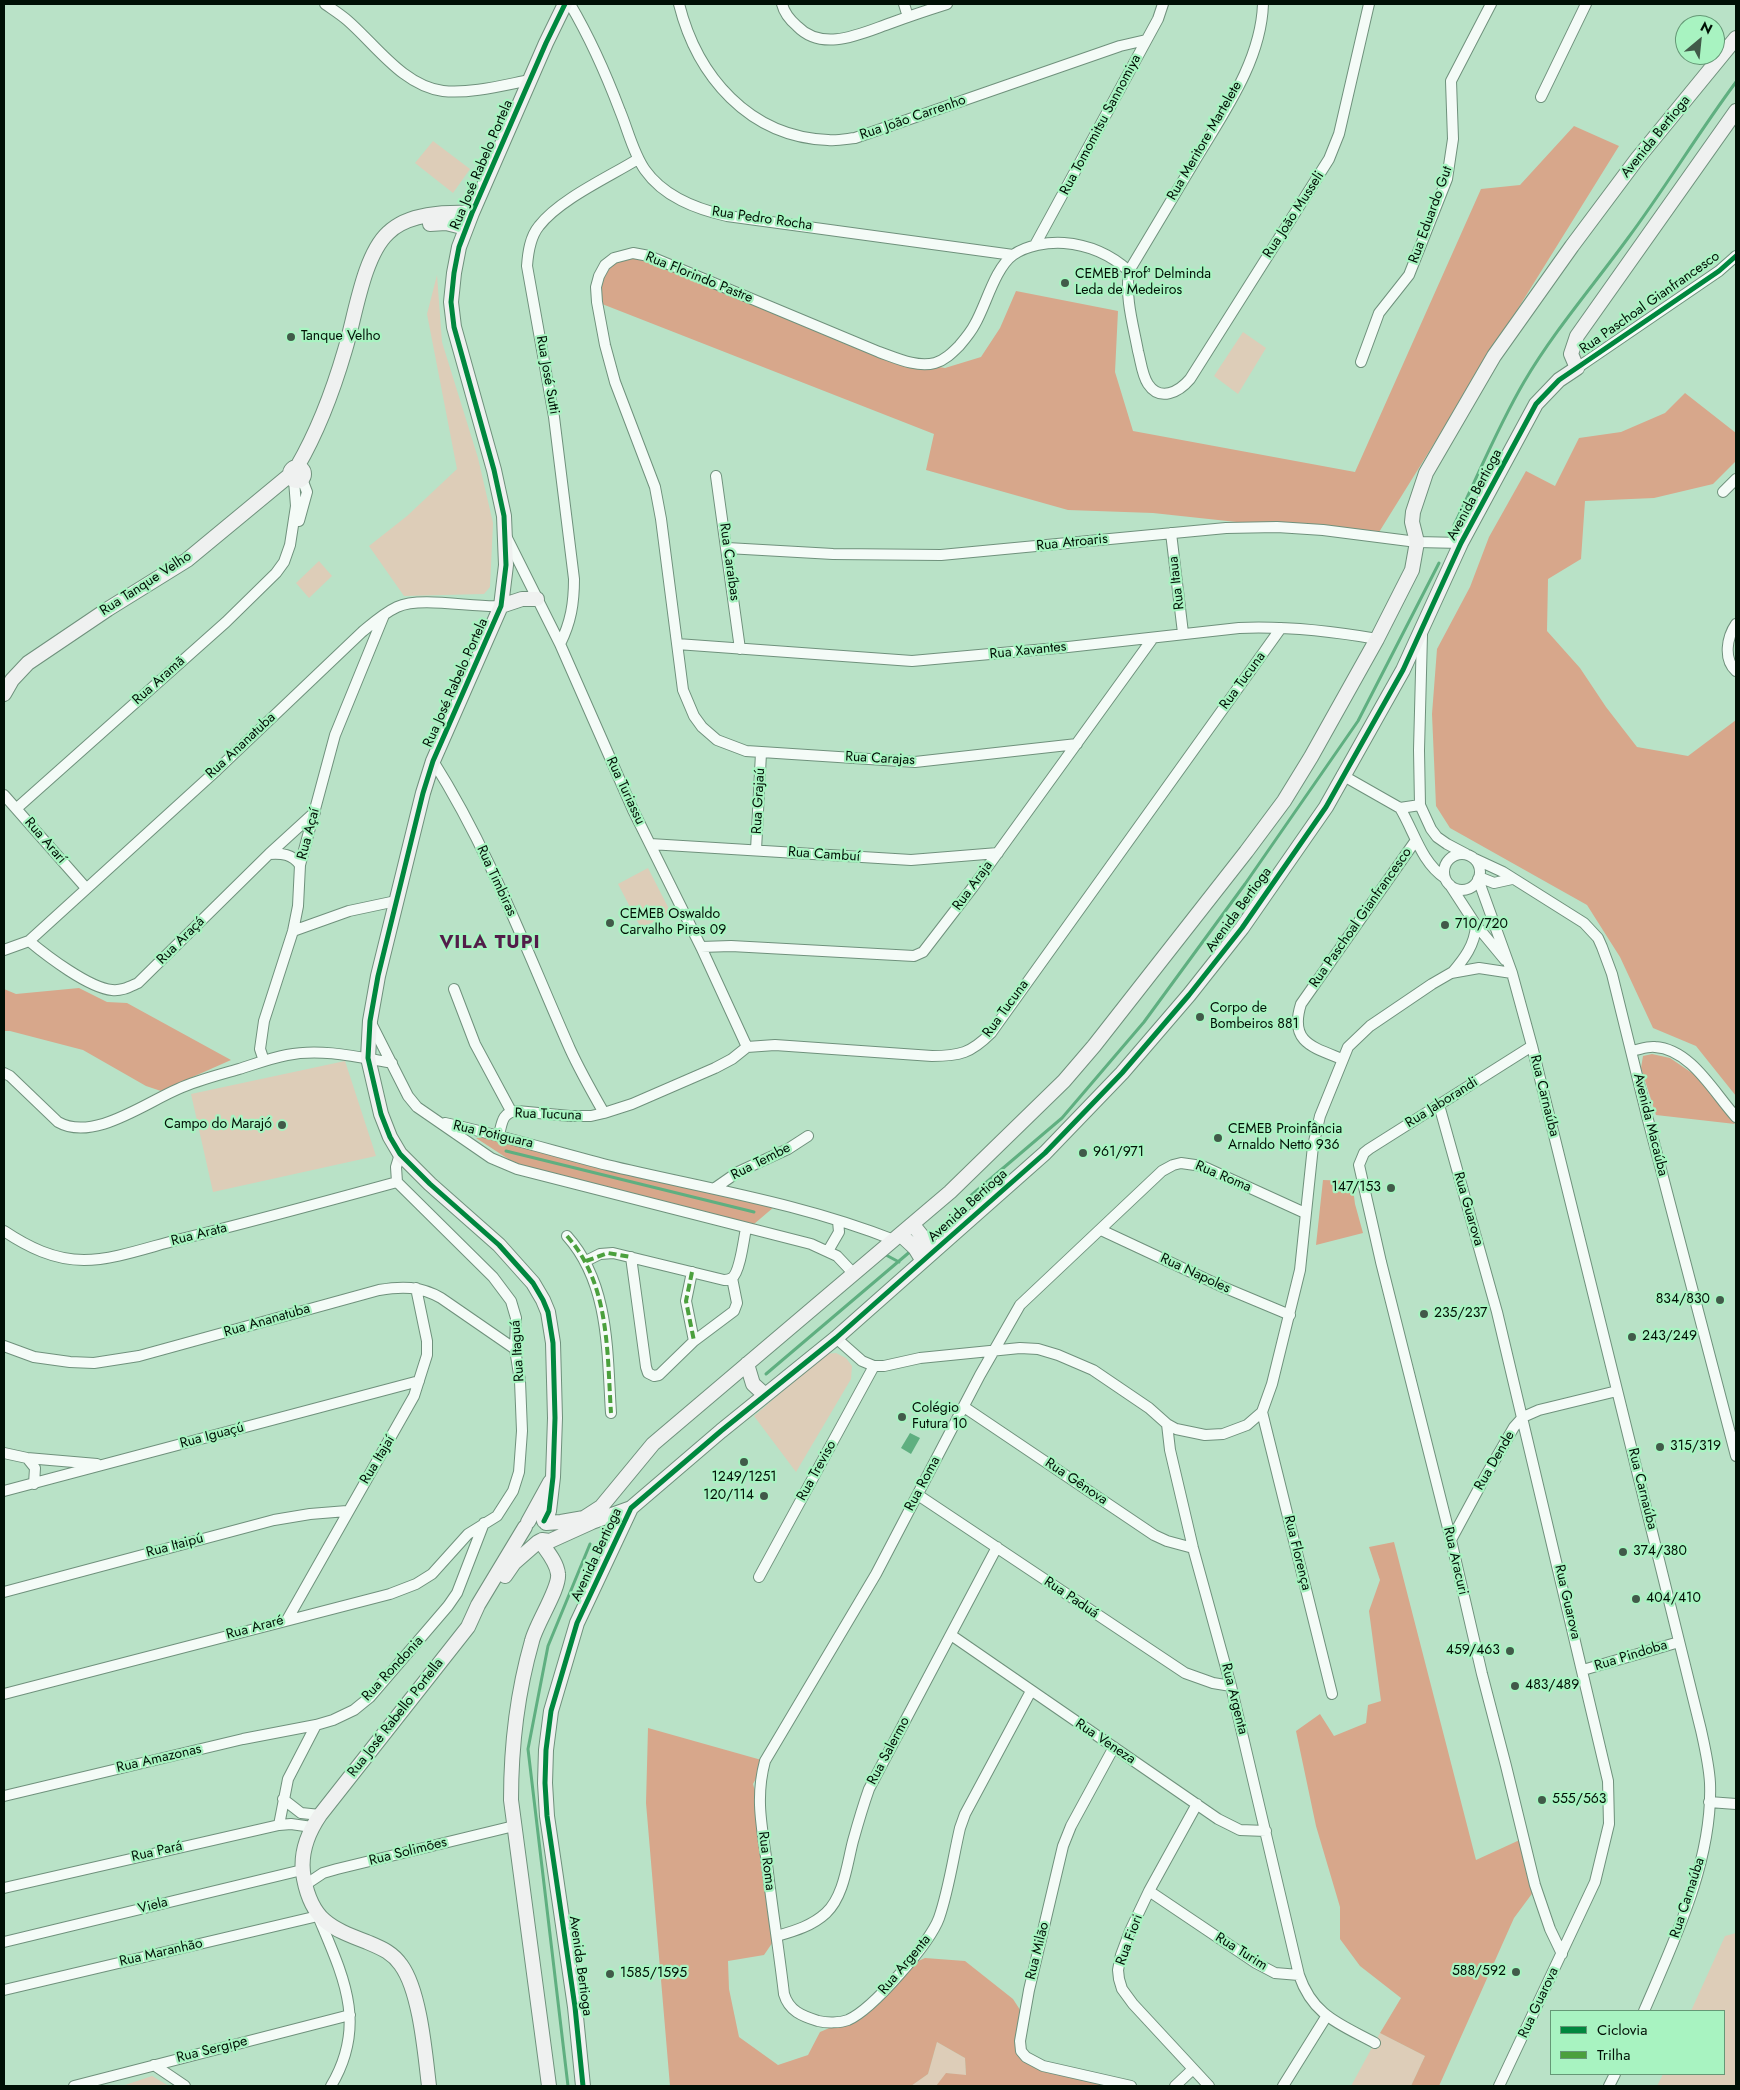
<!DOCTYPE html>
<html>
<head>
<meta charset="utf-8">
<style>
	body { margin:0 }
	#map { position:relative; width:1740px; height:2090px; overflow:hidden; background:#b9e2c7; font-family:Jost,sans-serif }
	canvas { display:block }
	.frame { position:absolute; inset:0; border:5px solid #001005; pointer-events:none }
	.legend { position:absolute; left:1550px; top:2010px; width:175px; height:65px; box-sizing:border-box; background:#a8f3c1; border:1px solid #659876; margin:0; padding:6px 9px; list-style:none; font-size:15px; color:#001005 }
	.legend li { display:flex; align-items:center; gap:10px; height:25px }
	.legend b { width:25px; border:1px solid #659876 }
	.north { position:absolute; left:1675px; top:15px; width:50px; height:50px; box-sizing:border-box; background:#a8f3c1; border:1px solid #659876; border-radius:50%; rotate:28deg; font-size:14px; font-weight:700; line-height:20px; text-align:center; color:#001005 }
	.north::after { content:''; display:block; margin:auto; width:18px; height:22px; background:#415a49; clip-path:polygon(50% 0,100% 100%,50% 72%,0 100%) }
</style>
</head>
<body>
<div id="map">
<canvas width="1740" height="2090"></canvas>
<div class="frame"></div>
<ul class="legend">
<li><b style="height:6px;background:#00873e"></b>Ciclovia</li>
<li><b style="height:6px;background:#4ba03d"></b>Trilha</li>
</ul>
<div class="north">N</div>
</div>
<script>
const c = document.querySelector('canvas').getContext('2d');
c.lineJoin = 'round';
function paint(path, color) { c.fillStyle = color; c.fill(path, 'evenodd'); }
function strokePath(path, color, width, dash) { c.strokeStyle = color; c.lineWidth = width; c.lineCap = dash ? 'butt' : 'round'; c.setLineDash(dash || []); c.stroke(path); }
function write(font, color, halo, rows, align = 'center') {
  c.font = font + ' Jost,sans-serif'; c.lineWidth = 4.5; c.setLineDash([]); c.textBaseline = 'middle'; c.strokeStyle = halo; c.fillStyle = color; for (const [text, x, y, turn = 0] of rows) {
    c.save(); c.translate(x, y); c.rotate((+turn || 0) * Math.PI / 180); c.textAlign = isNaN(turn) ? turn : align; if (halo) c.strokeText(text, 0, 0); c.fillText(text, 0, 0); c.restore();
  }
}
const green = new Path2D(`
	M433 141 470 169 453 193 415 163Z
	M437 275 442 342 478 458 493 523 490 587 484 594 404 596 369 546 407 516 457 469 427 314Z
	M1243 332 1266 348 1238 394 1214 376Z
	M319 561 332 576 309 598 296 583Z
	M648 868 671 913 641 928 618 884Z
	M345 1061 376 1156 213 1192 191 1094Z
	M836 1353 846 1358 852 1366 851 1379 796 1472 754 1416 825 1354Z
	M1736 1933V2086H1657L1663 2074H1724V2011H1691L1725 1936Z
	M1380 2033 1425 2056 1411 2086H1351Z
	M937 2042 965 2058 966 2076 947 2073 936 2086H911L928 2074Z
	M152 2076 169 2086H122Z`);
const forest = new Path2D(`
	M1574 126 1619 146 1376 537 1153 513 1068 510 926 470 934 434 597 302 599 276 624 254 649 256 922 364 945 368 981 357 1000 328 1016 291 1118 311 1115 372 1133 431 1355 472 1481 189 1520 185Z
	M1685 393 1736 433V461L1713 484 1654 498 1585 501 1581 559 1548 579 1547 631 1580 668 1606 707 1637 747 1688 756 1736 720V1096L1696 1046 1653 1028 1620 957 1587 905 1450 828 1436 806 1432 714 1437 649 1470 587 1489 537 1526 471 1555 486 1579 438 1621 432 1665 413Z
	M79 988 107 1002 127 1003 231 1060 161 1091 146 1086 83 1050 10 1031H4V989L16 994Z
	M1652 1054 1670 1058 1695 1075 1735 1124 1656 1115 1641 1068 1643 1056Z
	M483 1137 774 1207 754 1224 516 1164 476 1138Z
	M1323 1180 1352 1181 1355 1204 1363 1233 1316 1245Z
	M1394 1542 1476 1860 1524 1838 1534 1891 1514 1918 1439 2086H1411L1425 2056 1380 2033 1401 1998 1360 1966 1340 1939V1907L1316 1826 1296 1731 1320 1714 1334 1736 1366 1723 1368 1705 1381 1701 1369 1611 1380 1580 1369 1547Z
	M648 1728 765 1761 753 1784 759 1804 777 1936 764 1955 728 1961 729 1989 739 2037 778 2065 808 2055 820 2032 848 2020 903 1968 925 1958 965 1961 1013 1999 1024 2016 1022 2050 1026 2057 1131 2086H936L946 2073 966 2075 965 2058 937 2042 928 2074 911 2086H670L646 1803Z`);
const water = new Path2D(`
	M910 1433 920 1438 911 1454 901 1448Z`);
const stream = new Path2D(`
	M1454 525C1477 478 1497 428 1524 382 1554 331 1593 286 1628 238 1666 187 1698 133 1736 82
	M506 1151 754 1212
	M968 1198 1062 1118 1144 1022 1245 884 1358 721 1439 563
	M886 1255 899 1262
	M766 1374 912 1250
	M568 2086 528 1749 548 1646 590 1544`);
const street = new Path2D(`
	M325 4C332 9 340 14 347 20 375 44 403 86 443 91 470 94 504 85 530 80
	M570 4C590 38 606 74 620 111 628 130 633 153 645 170 664 197 696 209 727 216L1013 255
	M679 4C697 76 749 137 828 140 837 141 846 139 855 138L1120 46 1146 40
	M782 4C784 12 790 20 797 26 823 53 862 33 891 23 910 16 928 10 947 4
	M904 4 908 17
	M1263 4C1261 61 1224 112 1196 159 1174 196 1152 233 1129 271 1125 298 1133 324 1138 351 1141 362 1142 375 1148 384 1160 402 1179 392 1190 379L1329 159 1339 134 1369 4
	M1541 97 1586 4
	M1035 245 1158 19 1163 4
	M1361 362 1379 313 1409 275 1447 179 1453 139 1451 81 1491 4
	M1577 368 1719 271 1736 256
	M716 476 740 649
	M1723 492 1736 479
	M299 521 307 492 302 479
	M1171 533 1183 633
	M507 538 560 644 633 810 701 947 747 1047
	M727 548 833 554 941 555 1226 528 1277 527 1323 530 1417 542 1461 543
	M1736 624C1727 637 1723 659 1736 671
	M1422 634 1419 750 1420 805 1431 829 1437 837 1447 844 1466 854
	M560 644C571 622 574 603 574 579L554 417 527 266C528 252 530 237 539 226 560 199 609 177 638 159
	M677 644 912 661 1068 647 1239 628C1285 626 1331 631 1377 639
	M1077 744 915 762 746 751 717 740 702 727 694 716 683 690 661 519 655 487 615 382 605 345 597 302 596 287 599 276 605 265 614 258 633 253 649 256 879 352C896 358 917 368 935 363 945 360 952 353 959 346 965 339 971 332 975 324 986 305 995 268 1013 255 1027 245 1048 242 1064 243 1090 245 1110 254 1129 271
	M433 761C490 851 527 952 570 1049 580 1071 592 1092 604 1113
	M1342 775 1400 808 1420 805
	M4 795 86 888
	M17 808 226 622 276 573 284 562 290 545 296 506 294 480
	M1400 808C1414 831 1421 862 1445 878
	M650 844 911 860 998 853
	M756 850 761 753
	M269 854C282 853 292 854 300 865
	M1444 872a18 18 0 1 1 36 0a18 18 0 1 1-36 0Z
	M1475 859 1503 872 1584 923 1598 938 1602 947 1612 974 1647 1116 1736 1456
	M1479 877 1494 883 1512 879
	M1478 879 1512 973 1532 1046 1701 1730C1705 1748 1709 1765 1710 1783 1713 1861 1674 1941 1644 2011
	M1450 885 1476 925 1505 960
	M293 931 349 911 396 901
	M29 941C47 956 89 988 112 990 122 991 129 987 138 983L269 854 315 812
	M701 947 731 946 914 956 923 952 973 887 1153 638
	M4 950 29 941 217 770 362 632C373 623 384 613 397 607 421 596 473 608 501 606
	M1452 973C1464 959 1475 945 1476 925
	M454 989 475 1044 511 1111
	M370 1021 408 1096 417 1107 491 1158 517 1169 811 1244 837 1256 854 1274
	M1532 1046 1369 1149 1364 1153 1359 1165 1381 1262 1451 1540 1482 1674 1506 1766 1535 1885 1550 1929 1562 1954
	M1631 1051C1639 1050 1647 1046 1655 1047 1691 1049 1714 1093 1736 1117
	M1342 1059C1312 1047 1289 1042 1301 1004L1416 840
	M264 1061 260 1049 264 1021 293 931 298 906 300 865 335 735 384 615
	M4 1073 10 1076 58 1122C93 1142 145 1103 178 1089 198 1080 219 1075 239 1069 255 1064 271 1058 287 1055 321 1048 358 1057 392 1063
	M1439 1105 1497 1312 1608 1781 1609 1824 1595 1882 1499 2086
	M445 1123C500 1135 553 1151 607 1165 703 1188 801 1203 894 1240
	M499 1135C502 1123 502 1112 517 1111L570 1116H591L604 1113 632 1104 715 1068 732 1059 747 1047 775 1045 932 1056C960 1056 971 1053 991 1033L1281 628
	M715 1188 738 1172 788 1149 808 1136
	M1101 1230 1223 1287 1290 1315
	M4 1231C28 1247 54 1260 84 1260 113 1260 149 1247 177 1240 251 1222 324 1202 397 1182
	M567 1236C610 1284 607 1353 611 1413
	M828 1251 839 1232 838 1221
	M631 1257 646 1367 648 1373 654 1376 659 1375 694 1341 734 1311 737 1303 732 1278
	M586 1261 600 1254 613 1253 724 1280C727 1280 729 1280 732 1278 740 1272 744 1238 746 1228
	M692 1272 686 1301 694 1341
	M836 1338 862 1361 874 1366H884L920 1358 1020 1348 1038 1349 1058 1355 1093 1370 1149 1408 1167 1424 1176 1429 1205 1435 1223 1434 1247 1425 1262 1412 1272 1384 1300 1270 1313 1146 1320 1116 1348 1047 1370 1026 1432 984 1451 973 1479 968 1512 973
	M4 1346 34 1357 70 1362 94 1363 139 1356 379 1290C402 1286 420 1286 441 1298L515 1349
	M964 1407 1154 1535 1167 1541 1193 1548
	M1262 1412 1332 1694
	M1167 1424 1170 1450 1193 1548 1231 1686 1299 1975
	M4 1453 27 1458 97 1464
	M27 1458 35 1468 34 1484
	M4 1491 419 1381
	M918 1495 1185 1673 1213 1683 1231 1686
	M1451 1540 1485 1477 1514 1427 1523 1417 1539 1410 1617 1391
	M759 1577 874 1366
	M4 1592 274 1520 310 1514 347 1511
	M287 1620 414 1396 427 1355V1341L416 1288
	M951 1635 1218 1819 1240 1830 1266 1831
	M1583 1670 1679 1642
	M1031 1691 965 1814 960 1828C953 1858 949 1889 939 1918 930 1943 873 2009 848 2020 840 2023 827 2023 818 2021 802 2016 789 2011 784 1994 779 1951 772 1908 767 1864 762 1827 755 1798 765 1761L876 1574 980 1375 1020 1305 1162 1171 1173 1165 1181 1163 1202 1166 1305 1213
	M4 1694 390 1594 416 1584 432 1574 468 1534 497 1516 513 1491 519 1472 522 1431 520 1381 515 1349 516 1318 511 1301 493 1277 397 1182 396 1167 400 1154
	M1114 1747 1071 1826 1063 1846 1029 1990 1020 2041 1021 2051 1026 2057 1043 2066 1131 2086
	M4 1796 243 1739 316 1725 333 1720 354 1710 370 1697 448 1606 457 1593 484 1523
	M283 1799 301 1813 320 1815
	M1709 1802 1736 1804
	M1197 1804 1149 1891 1130 1931 1121 1955 1118 1970 1119 1979 1122 1989 1133 2004 1209 2086
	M279 1825 288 1779 316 1725
	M305 1885 323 1873 337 1869 514 1826
	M4 1888 279 1825 291 1824 312 1827
	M1149 1891 1256 1963 1275 1973 1299 1975C1313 2016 1340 2024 1375 2043
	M777 1936C794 1931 812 1926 826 1913 844 1896 847 1864 853 1841 858 1823 863 1806 869 1789L997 1547
	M4 1942 302 1870
	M4 1990 318 1916C343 1976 368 2024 331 2086
	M154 2065 185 2086
	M74 2086 350 2015
	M1175 2086 1193 2069
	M1283 2086 1326 2017
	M1609 2086 1615 2074`);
const secondary = new Path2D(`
	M430 224 446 223 466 228
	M297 467C318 431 333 391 345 350 355 318 363 256 388 233 408 213 445 212 472 213
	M290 474a7 7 0 1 1 14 0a7 7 0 1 1-14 0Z
	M501 606 522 599H537
	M4 694 12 680 28 663 108 609 187 560 291 474
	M913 1225 934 1251
	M901 1235 915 1248 923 1261
	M747 1364 753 1384 765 1395
	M544 1521 549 1511 553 1477 555 1418 553 1343 548 1312 543 1300 533 1283 499 1245 430 1184 400 1154 390 1137 381 1114 368 1058 370 1021 378 976 423 793 433 761 501 606 506 565 504 516 494 470 454 327 451 302 454 273 459 247 472 213 546 43 565 4
	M528 1522 550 1482
	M546 1523 561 1522 584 1518 601 1507 653 1444 950 1192 1064 1081 1094 1046 1246 852 1284 801 1311 757 1377 639 1412 570 1417 542 1412 522 1413 512 1426 473 1494 356 1572 246 1637 159 1736 38
	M542 1540 550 1541 592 1522 631 1508
	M540 1541C546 1550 557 1562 558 1574 560 1588 536 1624 532 1641 518 1690 511 1748 511 1800L549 2086
	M505 1576 514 1563 538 1542
	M429 2086C425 2053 420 1991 401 1965 392 1952 381 1948 367 1942 330 1928 312 1920 304 1879 299 1855 307 1834 320 1815L468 1627 478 1605 525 1527
	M583 2086 575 2007 547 1816 545 1783 546 1750 551 1711 577 1623 631 1508 721 1431 836 1338 1045 1153 1122 1073 1189 995 1242 928 1326 807 1403 670 1461 543 1536 404 1559 380 1577 368 1571 354 1577 336 1736 111`);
const quiet = new Path2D(`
	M567 1236C610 1284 607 1353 611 1413
	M586 1261 608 1253 631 1257
	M692 1272 686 1301 694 1341`);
const cycleway = new Path2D(`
	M544 1521 549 1511 553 1477 555 1418 553 1343 548 1312 543 1300 533 1283 499 1245 430 1184 400 1154 390 1137 381 1114 368 1058 370 1021 378 976 423 793 433 761 501 606 506 565 504 516 494 470 454 327 451 302 454 273 459 247 472 213 546 43 565 4
	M583 2086 575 2007 547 1816 545 1783 546 1750 551 1711 577 1623 631 1508 721 1431 836 1338 934 1251 1045 1153 1122 1073 1189 995 1242 928 1326 807 1403 670 1461 543 1536 404 1559 380 1719 271 1736 256`);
const markers = [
	[1065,283,5,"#415a49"],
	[291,337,5,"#415a49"],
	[610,923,5,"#415a49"],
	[1445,925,5,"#415a49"],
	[1200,1017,5,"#415a49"],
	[282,1125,5,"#415a49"],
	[1218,1138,5,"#415a49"],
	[1083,1153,5,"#415a49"],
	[1391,1188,5,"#415a49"],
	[1720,1300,5,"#415a49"],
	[1424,1314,5,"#415a49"],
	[1632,1337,5,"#415a49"],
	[902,1417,5,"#415a49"],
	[1660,1447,5,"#415a49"],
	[744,1462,5,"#415a49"],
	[764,1496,5,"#415a49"],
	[1623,1552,5,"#415a49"],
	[1636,1599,5,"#415a49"],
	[1510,1651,5,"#415a49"],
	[1515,1686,5,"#415a49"],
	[1542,1800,5,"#415a49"],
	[1516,1972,5,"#415a49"],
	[610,1974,5,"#415a49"]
];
const streetNames = [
	["Rua João Carrenho",913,118,-19],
	["Rua Tomomitsu Sannomiya",1101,125,-62],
	["Avenida Bertioga",1656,137,-51],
	["Rua Meritore Martelete",1205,141,-60],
	["Rua José Rabelo Portela",482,165,-67],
	["Rua João Musseli",1294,215,-57],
	["Rua Eduardo Gut",1431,215,-70],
	["Rua Pedro Rocha",762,219,8],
	["Rua Florindo Pastre",699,278,22],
	["Rua Paschoal Gianfrancesco",1650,303,-35],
	["Rua José Sutti",547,375,80],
	["Avenida Bertioga",1475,495,-62],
	["Rua Atroaris",1072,543,-6],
	["Rua Caraíbas",729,562,82],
	["Rua Itaua",1177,583,-97],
	["Rua Tanque Velho",146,584,-33],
	["Rua Xavantes",1028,651,-6],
	["Rua Aramã",159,681,-42],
	["Rua Tucuna",1243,681,-54],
	["Rua José Rabelo Portela",456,683,-66],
	["Rua Ananatuba",241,746,-43],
	["Rua Carajas",880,759,3],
	["Rua Turiassu",625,791,65],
	["Rua Grajaú",759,801,-87],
	["Rua Açaí",309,834,-75],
	["Rua Ararí",45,841,49],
	["Rua Cambuí",824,855,4],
	["Rua Timbiras",496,881,65],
	["Rua Araja",973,886,-54],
	["Avenida Bertioga",1239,910,-54],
	["Rua Paschoal Gianfrancesco",1361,918,-55],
	["Rua Araçá",181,941,-45],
	["Rua Tucuna",1006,1009,-54],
	["Rua Carnaúba",1544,1096,76],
	["Rua Jaborandi",1442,1103,-32],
	["Rua Tucuna",548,1115,2],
	["Avenida Macaúba",1650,1125,76],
	["Rua Potiguara",493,1135,13],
	["Rua Tembe",761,1162,-27],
	["Rua Roma",1223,1177,23],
	["Avenida Bertioga",968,1206,-42],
	["Rua Guarova",1468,1209,74],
	["Rua Arata",199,1235,-14],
	["Rua Napoles",1195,1274,25],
	["Rua Ananatuba",267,1321,-16],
	["Rua Itaguá",518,1351,-94],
	["Rua Iguaçú",212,1436,-15],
	["Rua Itajaí",378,1460,-59],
	["Rua Dende",1495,1461,-60],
	["Rua Treviso",817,1471,-61],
	["Rua Gênova",1076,1482,34],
	["Rua Roma",923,1484,-62],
	["Rua Carnaúba",1642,1489,76],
	["Rua Itaipú",175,1546,-15],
	["Rua Florença",1297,1553,76],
	["Avenida Bertioga",597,1555,-65],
	["Rua Aracuri",1455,1561,77],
	["Rua Paduá",1071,1598,34],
	["Rua Guarova",1567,1602,77],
	["Rua Araré",255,1628,-15],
	["Rua Pindoba",1631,1656,-17],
	["Rua Rondonia",393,1669,-47],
	["Rua Argenta",1234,1699,76],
	["Rua José Rabello Portella",396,1718,-52],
	["Rua Veneza",1105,1742,34],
	["Rua Salermo",889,1751,-62],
	["Rua Amazonas",159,1759,-13],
	["Rua Pará",157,1852,-13],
	["Rua Solimões",408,1852,-14],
	["Rua Roma",766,1861,83],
	["Rua Carnaúba",1688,1898,-72],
	["Viela",153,1906,-14],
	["Rua Fiori",1130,1940,-70],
	["Rua Milão",1038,1951,-76],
	["Rua Turim",1241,1952,32],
	["Rua Maranhão",161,1953,-13],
	["Rua Argenta",905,1965,-50],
	["Avenida Bertioga",580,1966,82],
	["Rua Guarova",1539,2003,-65],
	["Rua Sergipe",212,2050,-14]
];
const poiNames = [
	["CEMEB Profª Delminda",1075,275],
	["Leda de Medeiros",1075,291],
	["Tanque Velho",301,337],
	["CEMEB Oswaldo",620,915],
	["Carvalho Pires 09",620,931],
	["710/720",1455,925],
	["Corpo de",1210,1009],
	["Bombeiros 881",1210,1025],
	["Campo do Marajó",272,1125,"right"],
	["CEMEB Proinfância",1228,1130],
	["Arnaldo Netto 936",1228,1146],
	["961/971",1093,1153],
	["147/153",1381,1188,"right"],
	["834/830",1710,1300,"right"],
	["235/237",1434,1314],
	["243/249",1642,1337],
	["Colégio",912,1409],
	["Futura 10",912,1425],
	["315/319",1670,1447],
	["1249/1251",744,1478,"center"],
	["120/114",754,1496,"right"],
	["374/380",1633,1552],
	["404/410",1646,1599],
	["459/463",1500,1651,"right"],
	["483/489",1525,1686],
	["555/563",1552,1800],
	["588/592",1506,1972,"right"],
	["1585/1595",620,1974]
];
const districtNames = [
	["VILA TUPI",490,943]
];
paint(green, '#ddcdb8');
paint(forest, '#d7a78b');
paint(water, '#5faf80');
strokePath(stream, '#5faf80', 3);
strokePath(street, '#6f917c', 12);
strokePath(secondary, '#6f917c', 16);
strokePath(street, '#f4fbf7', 10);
strokePath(secondary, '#eff1f0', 14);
strokePath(quiet, '#4ba03d', 4, [8, 4]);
strokePath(cycleway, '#00873e', 5);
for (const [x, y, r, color] of markers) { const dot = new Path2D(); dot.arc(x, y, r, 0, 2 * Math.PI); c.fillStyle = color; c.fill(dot); strokePath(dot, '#a8f3c1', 2); }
write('14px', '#001005', '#a8f3c1', streetNames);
write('14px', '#001005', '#a8f3c1', poiNames, 'left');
c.letterSpacing = '1px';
write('bold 19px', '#521d49', '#a8f3c1', districtNames);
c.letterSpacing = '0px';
</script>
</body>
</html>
